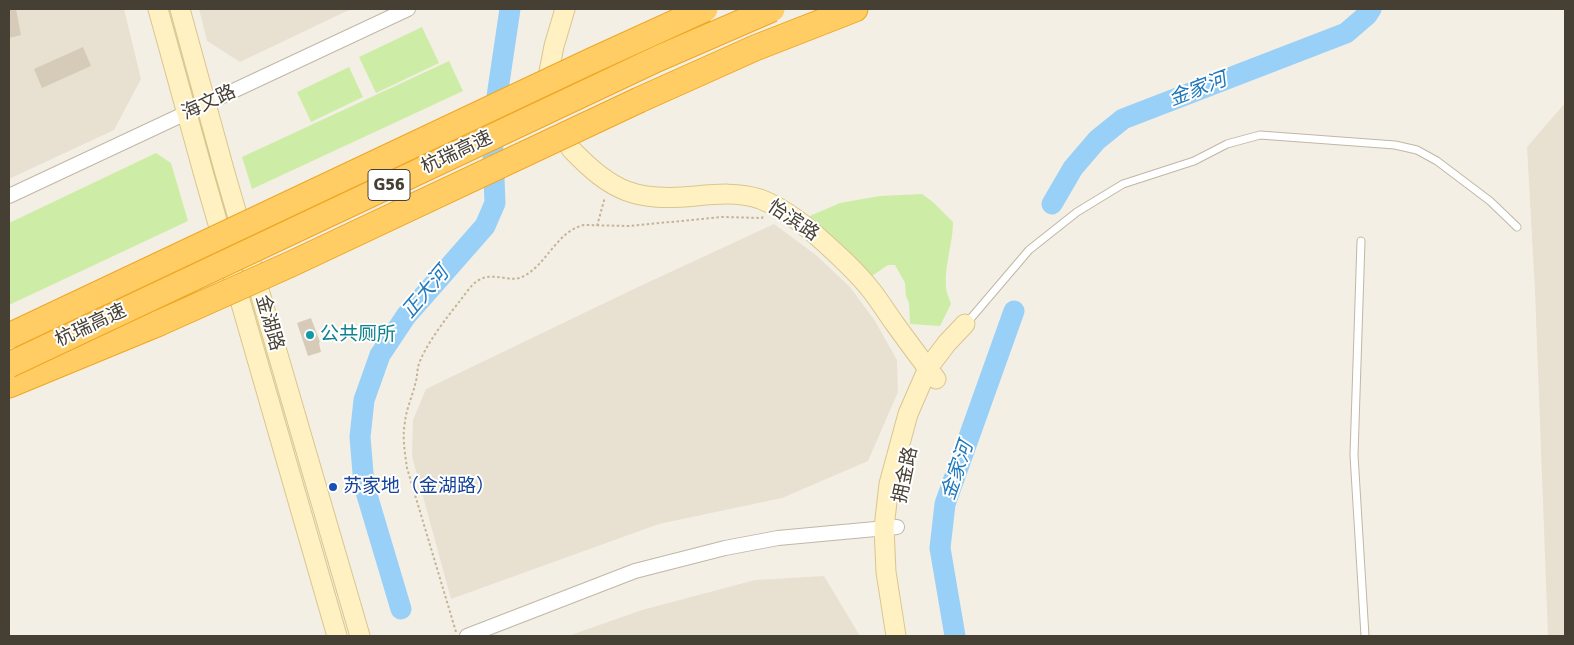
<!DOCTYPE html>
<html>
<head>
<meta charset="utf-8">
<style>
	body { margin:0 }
	#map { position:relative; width:1574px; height:645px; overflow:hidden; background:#f4efe4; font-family:Signika,sans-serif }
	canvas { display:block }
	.frame { position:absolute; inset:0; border:10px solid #463f33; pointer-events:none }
</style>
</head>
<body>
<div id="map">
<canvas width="1574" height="645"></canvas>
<div class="frame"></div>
</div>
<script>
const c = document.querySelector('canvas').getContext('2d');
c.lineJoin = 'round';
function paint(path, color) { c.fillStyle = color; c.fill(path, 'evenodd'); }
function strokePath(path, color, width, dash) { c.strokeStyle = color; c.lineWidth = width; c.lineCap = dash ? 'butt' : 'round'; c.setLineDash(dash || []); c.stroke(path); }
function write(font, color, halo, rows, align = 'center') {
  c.font = font + ' Signika,"Noto Sans SC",sans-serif'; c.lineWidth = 4; c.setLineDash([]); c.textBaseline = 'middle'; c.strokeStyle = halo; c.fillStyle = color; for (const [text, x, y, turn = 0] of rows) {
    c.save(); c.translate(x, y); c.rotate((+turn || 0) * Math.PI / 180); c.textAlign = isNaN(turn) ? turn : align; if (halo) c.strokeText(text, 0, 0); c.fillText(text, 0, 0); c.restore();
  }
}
const residential = new Path2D(`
	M9 9H124L141 79 114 130 9 179Z
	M199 9H351L240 62 207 41Z
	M1565 103V636H1548L1535 291 1527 147Z
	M774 224 816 255 850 287 875 321 897 360 898 392 868 461 782 498 659 524 451 599 412 456 413 420 426 389 638 287Z
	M824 576 860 636H568L642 610 755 580Z`);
const green = new Path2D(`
	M422 27 439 63 376 93 359 57Z
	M449 61 463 91 252 189 242 157Z
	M349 67 363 97 311 122 297 92Z
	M156 153 171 163 188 221 9 305V223Z
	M922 194 933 202 953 222C953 244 944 266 946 288 947 293 949 299 951 304L940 326 910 324 909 303 906 296 905 283 895 265H888L869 278 805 218 840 203 880 196Z`);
const river = new Path2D(`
	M1052 204 1073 168 1097 140 1123 119 1346 33 1367 15 1371 9
	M401 609 364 485 360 437 364 400 380 355 406 316 485 226 495 203 492 130 510 9
	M955 636 940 548 945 504 1014 311`);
const building = new Path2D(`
	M9 9H16L21 35 9 38Z
	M83 47 91 66 42 88 34 69Z
	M311 318 320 342 319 343 321 352 308 356 297 323Z`);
const path = new Path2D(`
	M597 226 605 197
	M456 632 407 468C405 453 402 437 405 422 406 410 412 397 415 385 417 379 417 373 418 367 423 348 447 317 459 302 465 295 471 284 479 280 494 271 511 284 524 276 547 264 557 231 584 225L629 226 722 217 762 218 763 216`);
const lane = new Path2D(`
	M1361 241 1354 455 1365 636
	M966 324 1029 250 1077 212 1123 184 1194 161 1227 144 1260 135 1395 145 1417 150 1437 161 1490 201 1517 227`);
const street = new Path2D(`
	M9 196 408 9
	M467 636 635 571 725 548 778 538 897 527`);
const secondary = new Path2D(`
	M158 9 205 179 337 636
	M180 9 225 173 360 636
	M548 77 554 46 565 9
	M571 149C612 192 636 202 696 196 717 194 739 192 760 199 781 207 800 221 817 236 836 253 855 270 871 290 879 300 887 313 895 324 908 342 922 361 936 379
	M896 636 886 572 884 528 889 484 908 414 928 368 947 343 965 324`);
const highway = new Path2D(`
	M639 100 755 48 855 9
	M9 385 157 324`);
const highwayBridge = new Path2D(`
	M157 324 291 264 639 100
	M9 336 591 61 705 9
	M9 365 657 59 772 9`);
const markers = [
	[310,335,5,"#0f9aa8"],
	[333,487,5,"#1a4fb4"]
];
const shields = [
	[389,185,42]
];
const shieldNames = [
	["G56",389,185]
];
const streetNames = [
	["海文路",209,103,-25],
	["杭瑞高速",457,153,-25],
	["怡滨路",793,221,34],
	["金湖路",269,323,74],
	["杭瑞高速",91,326,-25],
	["拥金路",906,475,-78]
];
const cultureNames = [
	["公共厕所",320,335]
];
const transitNames = [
	["苏家地（金湖路）",343,487]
];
const waterNames = [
	["金家河",1198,90,-21],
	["正大河",426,293,-50],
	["金家河",958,471,-71]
];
paint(residential, '#e8e1d1');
paint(green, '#cdeda7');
strokePath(river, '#98d0f8', 21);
paint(building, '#d6cbb8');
strokePath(lane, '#c0b7a5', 9);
strokePath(street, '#c0b7a5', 16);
strokePath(secondary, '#d9c68e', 21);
strokePath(highway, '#eea623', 27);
strokePath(path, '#c4b495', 2, [2.5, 2.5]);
strokePath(lane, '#fff', 7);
strokePath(street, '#fff', 14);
strokePath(secondary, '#fff1c2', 19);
strokePath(highway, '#ffcd63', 25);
strokePath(highwayBridge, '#eea623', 27, []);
strokePath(highwayBridge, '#ffcd63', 25);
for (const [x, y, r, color] of markers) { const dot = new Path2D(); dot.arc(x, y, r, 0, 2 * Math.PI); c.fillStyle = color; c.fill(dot); strokePath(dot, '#fff', 2); }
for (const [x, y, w] of shields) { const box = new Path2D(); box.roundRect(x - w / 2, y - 15.5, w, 31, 4); c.fillStyle = '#fff'; c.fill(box); strokePath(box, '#463f33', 1); }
write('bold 18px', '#463f33', null, shieldNames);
write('19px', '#463f33', '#fff', streetNames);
write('19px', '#0d838f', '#fff', cultureNames, 'left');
write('19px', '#164399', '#fff', transitNames, 'left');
write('italic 20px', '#2179bd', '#fff', waterNames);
</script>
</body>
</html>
